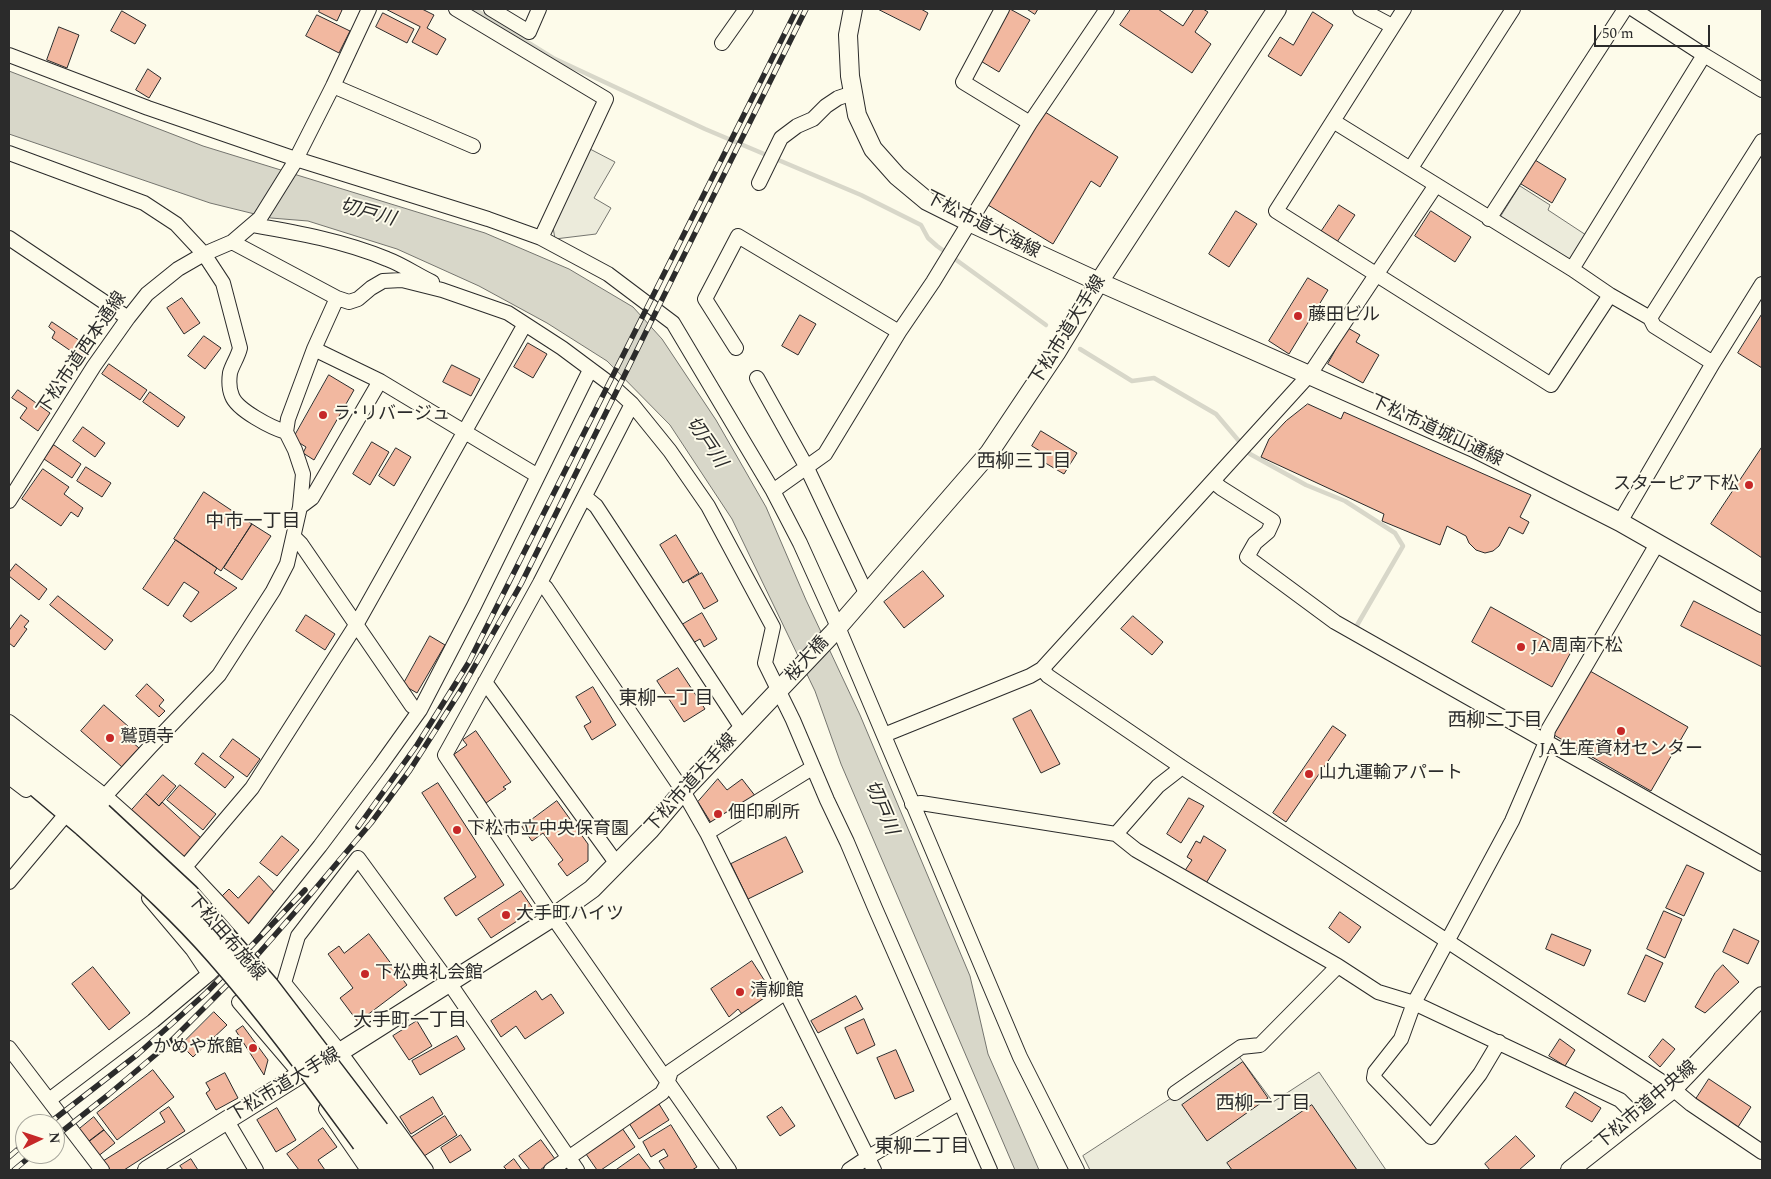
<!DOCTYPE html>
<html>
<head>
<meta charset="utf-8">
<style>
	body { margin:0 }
	#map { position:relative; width:1771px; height:1179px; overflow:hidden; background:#fdfbea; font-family:Spectral,serif }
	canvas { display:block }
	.frame { position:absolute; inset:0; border:10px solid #2b2b2b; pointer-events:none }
	.north { position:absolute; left:15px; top:1114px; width:50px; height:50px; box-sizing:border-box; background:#fdfbea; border:1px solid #a9a89e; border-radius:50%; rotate:86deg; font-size:14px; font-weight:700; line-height:20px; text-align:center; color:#2b2b2b }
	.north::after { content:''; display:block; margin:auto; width:18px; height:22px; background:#c62828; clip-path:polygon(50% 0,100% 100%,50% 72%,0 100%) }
	.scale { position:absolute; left:1594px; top:25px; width:116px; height:22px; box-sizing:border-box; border:2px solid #2b2b2b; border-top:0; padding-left:6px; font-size:15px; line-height:18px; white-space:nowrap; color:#2b2b2b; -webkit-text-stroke:4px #fdfbea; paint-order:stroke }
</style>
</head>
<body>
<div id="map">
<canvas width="1771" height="1179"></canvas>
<div class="frame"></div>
<div class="north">N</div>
<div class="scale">50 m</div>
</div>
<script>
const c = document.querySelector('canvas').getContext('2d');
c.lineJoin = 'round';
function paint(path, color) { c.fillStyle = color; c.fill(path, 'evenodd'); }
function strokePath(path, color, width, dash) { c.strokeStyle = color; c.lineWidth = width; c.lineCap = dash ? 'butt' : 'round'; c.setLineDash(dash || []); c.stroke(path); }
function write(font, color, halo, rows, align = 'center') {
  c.font = font + ' Spectral,"Noto Sans JP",serif'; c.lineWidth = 4; c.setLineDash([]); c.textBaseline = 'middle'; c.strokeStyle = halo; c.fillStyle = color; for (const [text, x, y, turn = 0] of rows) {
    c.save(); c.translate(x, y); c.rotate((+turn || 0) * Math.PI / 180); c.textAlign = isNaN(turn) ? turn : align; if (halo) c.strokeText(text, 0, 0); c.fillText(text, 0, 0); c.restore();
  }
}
const green = new Path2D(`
	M590 149 615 162 594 198 611 208 596 234 555 239 553 227Z
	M1520 186 1550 205 1548 210 1586 235 1570 261 1500 218Z
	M1238 1055 1273 1102 1319 1072 1386 1170H1090L1083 1156Z`);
const water = new Path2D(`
	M9 71 203 146 485 233 569 269 633 307 662 339 716 420 766 507 806 600 860 715 970 976 988 1054 1039 1170H1015L841 764 815 691 732 519 670 425 607 361 547 323 479 286 397 249 308 221 271 218 210 203 9 134Z`);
const stream = new Path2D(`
	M474 9 553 58 705 129 861 195 921 225 928 238 937 246 1046 325
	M1080 349 1132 381 1154 378 1216 414 1250 454 1306 485 1345 501 1395 533 1403 546 1356 627 1359 629`);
const building = new Path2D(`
	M320 9H339L342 10 337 21 319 12Z
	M386 9H422L434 15 427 28 446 39 437 55 412 42 420 27Z
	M878 9H921L928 13 920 30Z
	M1010 9 1030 20 999 72 979 60Z
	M1027 9H1038L1035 14Z
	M1131 9H1158L1183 26 1194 9H1203L1208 12 1195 32 1211 44 1192 73 1120 25Z
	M122 11 146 25 135 44 111 31Z
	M1313 12 1333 25 1301 76 1268 56 1280 37 1293 45Z
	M383 13 414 29 407 43 376 27Z
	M317 15 350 31 339 53 306 36Z
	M59 27 79 35 67 68 47 60Z
	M148 69 161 78 149 98 136 90Z
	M1045 112 1118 157 1100 187 1091 181 1053 244 988 205Z
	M1535 160 1566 179 1552 203 1521 184Z
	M1339 205 1355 215 1337 242 1321 232Z
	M1236 211 1257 224 1229 267 1209 254Z
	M1431 211 1471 237 1455 262 1415 236Z
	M1308 278 1328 290 1289 354 1269 341Z
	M182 298 200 323 184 334 167 308Z
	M1762 314V368L1738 353Z
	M800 315 816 324 798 355 782 346Z
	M52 322 92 349 84 360 52 338 55 332 49 327Z
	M1348 328 1360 335 1356 342 1379 355 1363 383 1328 364Z
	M204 336 221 348 205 369 188 356Z
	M528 343 547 354 533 378 514 367Z
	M109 364 147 390 140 400 102 374Z
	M452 365 480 379 471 396 443 382Z
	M329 375 354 390 314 460 303 453 306 447 293 439Z
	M18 390 50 413 38 431 20 418 27 408 12 398Z
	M150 392 185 417 178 427 143 402Z
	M1308 404 1341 419 1344 412 1531 495 1520 517 1529 522 1523 534 1509 527 1499 546 1493 551 1485 553 1476 550 1469 543 1466 536 1447 526 1440 545 1382 521 1384 514 1261 457 1269 439 1286 421Z
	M83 427 105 443 95 457 73 441Z
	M1041 431 1077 453 1064 474 1042 461 1046 455 1032 446Z
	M372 442 389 452 370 485 353 474Z
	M54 445 81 464 72 478 44 459Z
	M1762 447V558L1711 524Z
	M396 448 411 457 394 486 379 476Z
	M86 467 111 483 102 497 77 481Z
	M43 469 69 487 64 494 83 508 78 517 71 512 61 526 22 499Z
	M204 492 252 524 221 571 174 539Z
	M252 524 271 536 242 580 224 568Z
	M676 535 699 573 683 583 660 545Z
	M176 540 217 568 214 573 237 588 191 622 183 616 199 592 184 582 168 606 143 589Z
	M16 564 47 589 39 600 9 576V573Z
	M923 571 944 596 904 628 884 602Z
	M702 573 718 601 704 609 688 581Z
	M58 596 113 640 105 650 50 605Z
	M1694 601 1762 636V667L1681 626Z
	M1491 607 1571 652 1552 687 1472 642Z
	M702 613 717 639 704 647 700 639 691 644 680 626Z
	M21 615 29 621 24 627 27 629 14 647 9 643V631Z
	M306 615 335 634 325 650 296 631Z
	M1133 616 1163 642 1152 655 1121 629Z
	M430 636 445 645 417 693 403 685Z
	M678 668 705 709 684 722 657 681Z
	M1590 671 1688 727 1651 791 1554 735Z
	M147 684 164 700 159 706 165 711 159 717 136 696Z
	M593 687 616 725 592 740 584 726 591 722 576 697Z
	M104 705 129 727 123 734 139 748 122 767 81 731Z
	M1031 710 1060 764 1041 773 1013 719Z
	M1333 726 1346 735 1286 822 1273 813Z
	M476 731 511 782 503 787 506 789 486 803 453 755 467 745 463 740Z
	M233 739 260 759 247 777 220 757Z
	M203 753 234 777 225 788 195 764Z
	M163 775 176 786 159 806 146 794Z
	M718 779 727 790 742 779 756 797 713 826 698 802Z
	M438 783 504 885 456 916 444 898 476 877 422 793Z
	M180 785 216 814 203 830 167 800Z
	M146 794 159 806 162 802 202 839 182 860 130 812Z
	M1189 798 1204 806 1181 843 1167 834Z
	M557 801 588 844V861L567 876 558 864 563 860 543 833 532 841 522 827Z
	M282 836 299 850 277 876 260 863Z
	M1204 836 1226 850 1205 885 1184 872 1192 860 1187 857 1196 841 1200 843Z
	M786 837 803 872 748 899 731 864Z
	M1687 865 1704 873 1684 916 1666 908Z
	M259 876 277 895 248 925 220 898 229 889 238 898Z
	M521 891 534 910 491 938 478 919Z
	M1664 911 1682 919 1665 958 1647 949Z
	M1340 912 1361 927 1349 943 1329 928Z
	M1734 929 1759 941 1748 964 1723 952Z
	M369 934 407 985 358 1022 340 998 353 988 328 954 339 946 344 953Z
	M1552 934 1591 950 1584 966 1546 949Z
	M1646 955 1663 963 1645 1002 1628 994Z
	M752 961 768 986 767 996 742 1014 738 1009 729 1017 711 989Z
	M1723 965 1739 982 1705 1013 1695 1007 1715 973Z
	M93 967 130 1013 109 1030 72 984Z
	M536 991 542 1000 551 994 564 1013 525 1039 516 1026 501 1037 491 1021Z
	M856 996 863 1009 818 1033 811 1021Z
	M214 1012 227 1025 193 1057 181 1045Z
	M864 1019 875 1045 857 1054 845 1028Z
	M417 1021 432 1046 409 1060 393 1036Z
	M243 1026 268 1060 264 1075 236 1031Z
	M457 1036 465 1049 420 1075 412 1061Z
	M1560 1039 1575 1050 1565 1066 1549 1056Z
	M1663 1039 1675 1049 1660 1067 1649 1057Z
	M896 1050 914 1091 895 1099 877 1058Z
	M1243 1062 1268 1098 1207 1141 1182 1105Z
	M153 1070 174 1097 117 1140 97 1113Z
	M225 1073 238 1098 216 1110 206 1093 210 1090 206 1083Z
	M1709 1079 1751 1107 1738 1127 1696 1099Z
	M1575 1092 1601 1108 1592 1122 1566 1107Z
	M433 1097 443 1114 411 1134 400 1117Z
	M659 1104 669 1120 639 1139 629 1123Z
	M1312 1105 1357 1170H1232L1227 1163Z
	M169 1107 185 1131 124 1170H109L103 1161 165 1122 160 1113Z
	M782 1107 795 1126 780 1136 767 1117Z
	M277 1108 296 1140 276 1152 257 1120Z
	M445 1116 457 1135 421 1158 409 1139Z
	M94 1117 104 1130 87 1143 77 1131Z
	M671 1125 697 1167 692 1170H665L659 1161 668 1156 664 1149 651 1157 643 1142Z
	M323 1128 337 1147 318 1160 325 1170H299L287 1154Z
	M622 1128 635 1147 601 1170H597L586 1154Z
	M104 1130 115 1143 97 1157 87 1143Z
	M461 1135 471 1150 450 1163 441 1148Z
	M1516 1136 1535 1156 1519 1170H1490L1485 1164Z
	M541 1140 555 1159 540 1170H530L519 1156Z
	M639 1154 651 1170H616Z
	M191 1159 198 1170H183L180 1166Z
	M514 1159 522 1170H507L504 1167Z`);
const minor = new Path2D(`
	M456 9 606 99 541 238
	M491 9 529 32 539 9
	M1002 9 963 82 1030 123
	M1360 9 1392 26
	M1404 9 1276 211 1551 385 1610 295
	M1633 9 1704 55 1762 90
	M722 43 746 9
	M9 55 148 108 296 159 488 219 541 238 608 274 673 323 773 491 800 543 838 627 1020 1057 1077 1170
	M333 86 473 146
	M1333 121 1572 269 1610 295 1650 318 1654 326 1713 363
	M9 153 144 203 176 224 204 254 223 283 240 348C238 357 232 365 230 373 229 380 229 389 232 396 237 410 272 428 286 432
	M1411 168 1513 9
	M759 183 781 138 797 126 813 119 826 106 838 98 853 93
	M1489 219 1625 9
	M253 225C299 233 344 241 387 259 403 265 417 275 432 282
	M9 238 128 318
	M232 242 337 298 349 302 358 299 371 288 383 281 402 280 442 290 508 313 562 348 609 383 632 404 670 451 708 506 773 627 765 663 793 720 827 800 847 842 875 908 990 1170
	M1572 269 1704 55
	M1650 318 1762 141
	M736 348 705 299 738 236 899 332
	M314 349 380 381 538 476
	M757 378 806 466 866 593
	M632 404 540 583 445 755 553 917 729 1170
	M1214 482 1221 488 1273 521 1268 532 1255 543 1247 557 1335 622 1762 864
	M773 491 825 454 899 332 933 282 1030 123 1107 9
	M585 497 596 506 742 728
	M9 501 94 366 128 318 147 294 178 269 204 254 232 242 260 218 293 165 333 86 369 9
	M300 507 312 498 380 381
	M1620 522 1713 363 1762 284
	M294 537 301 544 412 706 420 710
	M540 583 546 588 683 791 707 833 874 1170
	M1042 669 1048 676 1180 766 1673 1089 1691 1104 1762 1152
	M485 682 617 864
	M9 722 105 796 185 867 249 935
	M884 735 1030 676 1042 669 1310 374 1436 185
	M9 777 26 790
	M105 796 150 747 219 675 273 591 287 564 300 507 303 474 295 450 286 432 288 419 314 349 337 298
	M912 804 921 803 1116 834 1136 850 1338 966 1378 992 1414 1003 1620 1100 1637 1117
	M707 833 812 768
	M1116 834 1158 786 1176 772 1180 766
	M185 867 252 788 356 625 525 324
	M9 882 62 819
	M149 898 193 950 209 974
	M239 1002 297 1070
	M1499 1042 1480 1074 1431 1137 1374 1078 1375 1072 1401 1039 1414 1003 1512 821 1546 742 1548 730 1657 544
	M9 1048 102 1170
	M1175 1093 1241 1047 1260 1045 1338 966
	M49 1100 153 1021 209 974 249 935 320 846 380 766 420 710 474 606 590 370
	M326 1109 368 1170
	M227 1121 256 1170
	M426 1170 340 1052 284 983 298 936 358 858 450 984 577 1170
	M551 1170 662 1093 667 1084 671 1071 786 992
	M849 1170 867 1158 959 1103`);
const tertiary = new Path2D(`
	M853 9 848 35 850 76 857 115 873 149 897 176 927 201 969 222 1099 282 1474 448 1620 522 1762 603
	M147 1170 301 1074 340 1052 553 917 592 889 650 830 683 791 833 633 989 453 1056 353 1099 282 1277 9
	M1570 1170 1673 1089 1762 996`);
const primary = new Path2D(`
	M9 738 101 814
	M9 762 85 826
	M378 1131 407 1170
	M363 1142 384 1170`);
const rail = new Path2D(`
	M358 827 417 745 469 662 797 9
	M48 1124 138 1054 207 992 305 890
	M55 1137 108 1095 167 1045 260 952 310 895 371 823 410 770 461 690 521 584 806 9
	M9 1157 25 1143
	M14 1170 33 1154`);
const primaryBridge = new Path2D(`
	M101 814 188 895 268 987 378 1131
	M85 826C130 867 176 907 216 953 269 1013 316 1078 363 1142`);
const markers = [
	[1298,316,5,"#c62828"],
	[323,415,5,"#c62828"],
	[1749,485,5,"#c62828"],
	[1521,647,5,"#c62828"],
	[1621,731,5,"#c62828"],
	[110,738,5,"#c62828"],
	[1309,774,5,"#c62828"],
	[718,814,5,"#c62828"],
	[457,830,5,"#c62828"],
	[506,915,5,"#c62828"],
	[365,974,5,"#c62828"],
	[740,992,5,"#c62828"],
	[253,1048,5,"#c62828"]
];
const streetNames = [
	["下松市道大海線",982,226,27],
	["下松市道大手線",1069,331,-58],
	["下松市道西本通線",83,354,-56],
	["下松市道城山通線",1436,432,25],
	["桜大橋",808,660,-47],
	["下松市道大手線",692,784,-48],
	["下松田布施線",225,938,49],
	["下松市道大手線",285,1086,-31],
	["下松市道中央線",1647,1106,-40]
];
const poiNames = [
	["藤田ビル",1308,316],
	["ラ･リバージュ",333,415],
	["スターピア下松",1739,485,"right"],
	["JA周南下松",1531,647],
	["鷲頭寺",120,738],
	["JA生産資材センター",1621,750,"center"],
	["山九運輸アパート",1319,774],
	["佃印刷所",728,814],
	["下松市立中央保育園",467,830],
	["大手町ハイツ",516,915],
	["下松典礼会館",375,974],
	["清柳館",750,992],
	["かめや旅館",243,1048,"right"]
];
const waterNames = [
	["切戸川",367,214,15],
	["切戸川",705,443,56],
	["切戸川",880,808,67]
];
const neighbourhoodNames = [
	["西柳三丁目",1024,463],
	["中市一丁目",253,523],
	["東柳一丁目",666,700],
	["西柳二丁目",1495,722],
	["大手町一丁目",410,1022],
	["西柳一丁目",1263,1105],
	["東柳二丁目",922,1148]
];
paint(green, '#ecebdb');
strokePath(green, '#74746e', 1);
paint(water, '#d8d7c9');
strokePath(water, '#74746e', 1);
strokePath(stream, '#d8d7c9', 4.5);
paint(building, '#f2b8a0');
strokePath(building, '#2b2b2b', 1);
strokePath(minor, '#2b2b2b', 16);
strokePath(tertiary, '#2b2b2b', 20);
strokePath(primary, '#2b2b2b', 25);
strokePath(minor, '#fdfbea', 14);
strokePath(tertiary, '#fdfbea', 18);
strokePath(primary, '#fdfbea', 22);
strokePath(rail, '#2b2b2b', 5.5);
strokePath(rail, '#fdfbea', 4, [11]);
strokePath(primaryBridge, '#2b2b2b', 25, []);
strokePath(primaryBridge, '#fdfbea', 22);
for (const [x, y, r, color] of markers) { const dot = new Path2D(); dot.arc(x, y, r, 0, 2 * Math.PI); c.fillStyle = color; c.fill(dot); strokePath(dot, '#fdfbea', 2); }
write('18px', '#2b2b2b', '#fdfbea', streetNames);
write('18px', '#2b2b2b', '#fdfbea', poiNames, 'left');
write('italic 19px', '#2b2b2b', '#fdfbea', waterNames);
write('19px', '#2b2b2b', '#fdfbea', neighbourhoodNames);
</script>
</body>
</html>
